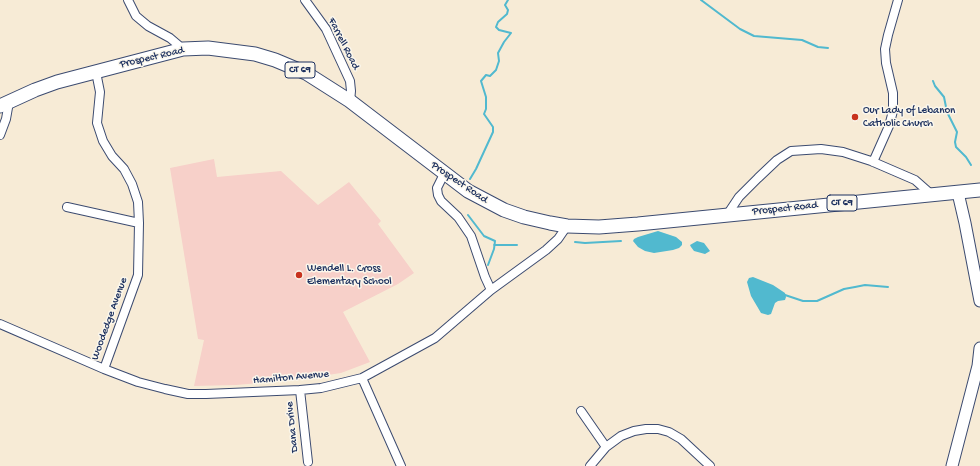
<!DOCTYPE html>
<html>
<head>
<meta charset="utf-8">
<style>
	body { margin:0 }
	canvas { display:block; background:#f7ebd6 }
</style>
</head>
<body>
<canvas width="980" height="466"></canvas>
<script>
const ctx = document.querySelector('canvas').getContext('2d');
ctx.lineJoin = 'round';
function fill(path, color) { ctx.fillStyle = color; ctx.fill(path, 'evenodd'); }
const toPath = rows => new Path2D(rows.map(r => 'M' + r).join(''));
function stroke(path, color, width, dash) { ctx.strokeStyle = color; ctx.lineWidth = width; ctx.lineCap = dash ? 'butt' : 'round'; ctx.setLineDash(dash || []); ctx.stroke(path); }
function drawText(font, color, halo, rows, align = 'center') {
  ctx.font = font + ' "Gochi Hand",sans-serif'; ctx.lineWidth = 3; ctx.setLineDash([]); ctx.textBaseline = 'middle'; ctx.strokeStyle = halo; ctx.fillStyle = color; for (const [text, x, y, turn = 0] of rows) {
    ctx.save(); ctx.translate(x, y); ctx.rotate((+turn || 0) * Math.PI / 180); ctx.textAlign = isNaN(turn) ? turn : align; if (halo) ctx.strokeText(text, 0, 0); ctx.fillText(text, 0, 0); ctx.restore();
  }
}
const built = toPath([
	[214,159,217,177,281,171,318,205,349,182,381,221,378,224,414,273,398,284,343,312,370,362,341,373,295,380,236,385,194,386,204,340,198,339,170,168]
]);
const water = toPath([
	[658,231,676,237,682,242,682,245,679,248,673,250,654,253,645,251,638,247,633,241,634,239,638,237],
	[697,241,704,243,710,251,705,254,694,251,691,247,690,245],
	[753,277,773,285,785,293,786,297,785,300,778,301,775,303,771,314,768,315,761,313,751,296,747,282,749,278]
]);
const stream = toPath([
	[701,0,740,29,754,36,802,40,818,47,828,48],
	[933,81,935,86,944,97,947,112,957,132,955,142,956,147,966,157,971,165],
	[470,179,476,169,493,132,493,127,484,114,486,109,486,97,481,81,486,75,490,76,496,70,499,61,498,53,504,42,511,33,499,30,496,27,498,22,507,14,508,10,505,5,508,0],
	[468,215,484,236,495,241,494,249,488,265],
	[575,242,585,243,621,241],
	[494,245,517,245],
	[785,295,803,301,817,301,844,289,855,287,865,285,888,287]
]);
const street = toPath([
	[128,0,136,16,148,26,170,38,183,49],
	[305,0,326,29,350,81,351,91,350,101],
	[96,72,100,92,97,123,103,141,112,156,124,169,132,184,138,202,139,223,138,275,104,369],
	[0,135,6,119,9,102],
	[873,162,889,126,893,111,893,93,886,63,885,49,888,35,898,0],
	[444,174,437,188,438,195,441,201,458,217,471,236,485,277,491,290],
	[67,207,139,223],
	[727,215,739,197,758,178,777,160,791,151,821,149,843,152,871,161,915,180,932,195],
	[0,324,104,369,138,382,165,389,188,394,206,394,300,390,321,388,362,378,435,338,491,290,546,250,558,239,567,226],
	[362,378,401,466],
	[300,390,308,462],
	[581,411,606,447],
	[590,466,606,447,621,436,634,431,646,429,658,429,669,432,681,439,710,466]
]);
const secondary = toPath([
	[958,193,965,223,980,301],
	[952,466,978,366,980,348]
]);
const primary = toPath([
	[0,106,35,90,57,82,183,49,208,48,255,54,275,60,306,73,350,101,468,191,504,210,524,217,550,223,567,226,599,227,638,224,980,190]
]);
const markers = [
	[855,117,4,"#c8321e"],
	[299,275,4,"#c8321e"]
];
const shields = [
	[300,70,30],
	[842,203,30]
];
const shieldNames = [
	["CT 69",300,70],
	["CT 69",842,203]
];
const streetNames = [
	["Farrell Road",343,44,63],
	["Prospect Road",152,58,-13],
	["Prospect Road",459,183,34],
	["Prospect Road",785,209,-6],
	["Woodedge Avenue",110,319,-70],
	["Hamilton Avenue",291,378,-5],
	["Dana Drive",293,427,-96]
];
const poiNames = [
	["Our Lady of Lebanon",863,111],
	["Catholic Church",863,124],
	["Wendell L. Cross",307,269],
	["Elementary School",307,282]
];
fill(built, '#f7d0c9');
fill(water, '#51b9cf');
stroke(stream, '#51b9cf', 2);
stroke(street, '#3c4b70', 10);
stroke(secondary, '#3c4b70', 13);
stroke(primary, '#3c4b70', 15);
stroke(street, '#fff', 8);
stroke(secondary, '#fff', 11);
stroke(primary, '#fff', 13);
for (const [x, y, r, color] of markers) { const dot = new Path2D(); dot.arc(x, y, r, 0, 2 * Math.PI); ctx.fillStyle = color; ctx.fill(dot); stroke(dot, '#fbf7ec', 1.5); }
for (const [x, y, w] of shields) { const box = new Path2D(); box.roundRect(x - w / 2, y - 8, w, 16, 3); ctx.fillStyle = '#fbf7ec'; ctx.fill(box); stroke(box, '#1b2f5e', 1); }
drawText('bold 10px', '#1b2f5e', null, shieldNames);
drawText('11px', '#1b2f5e', '#fbf7ec', streetNames);
drawText('11px', '#1b2f5e', '#fbf7ec', poiNames, 'left');
</script>
</body>
</html>
